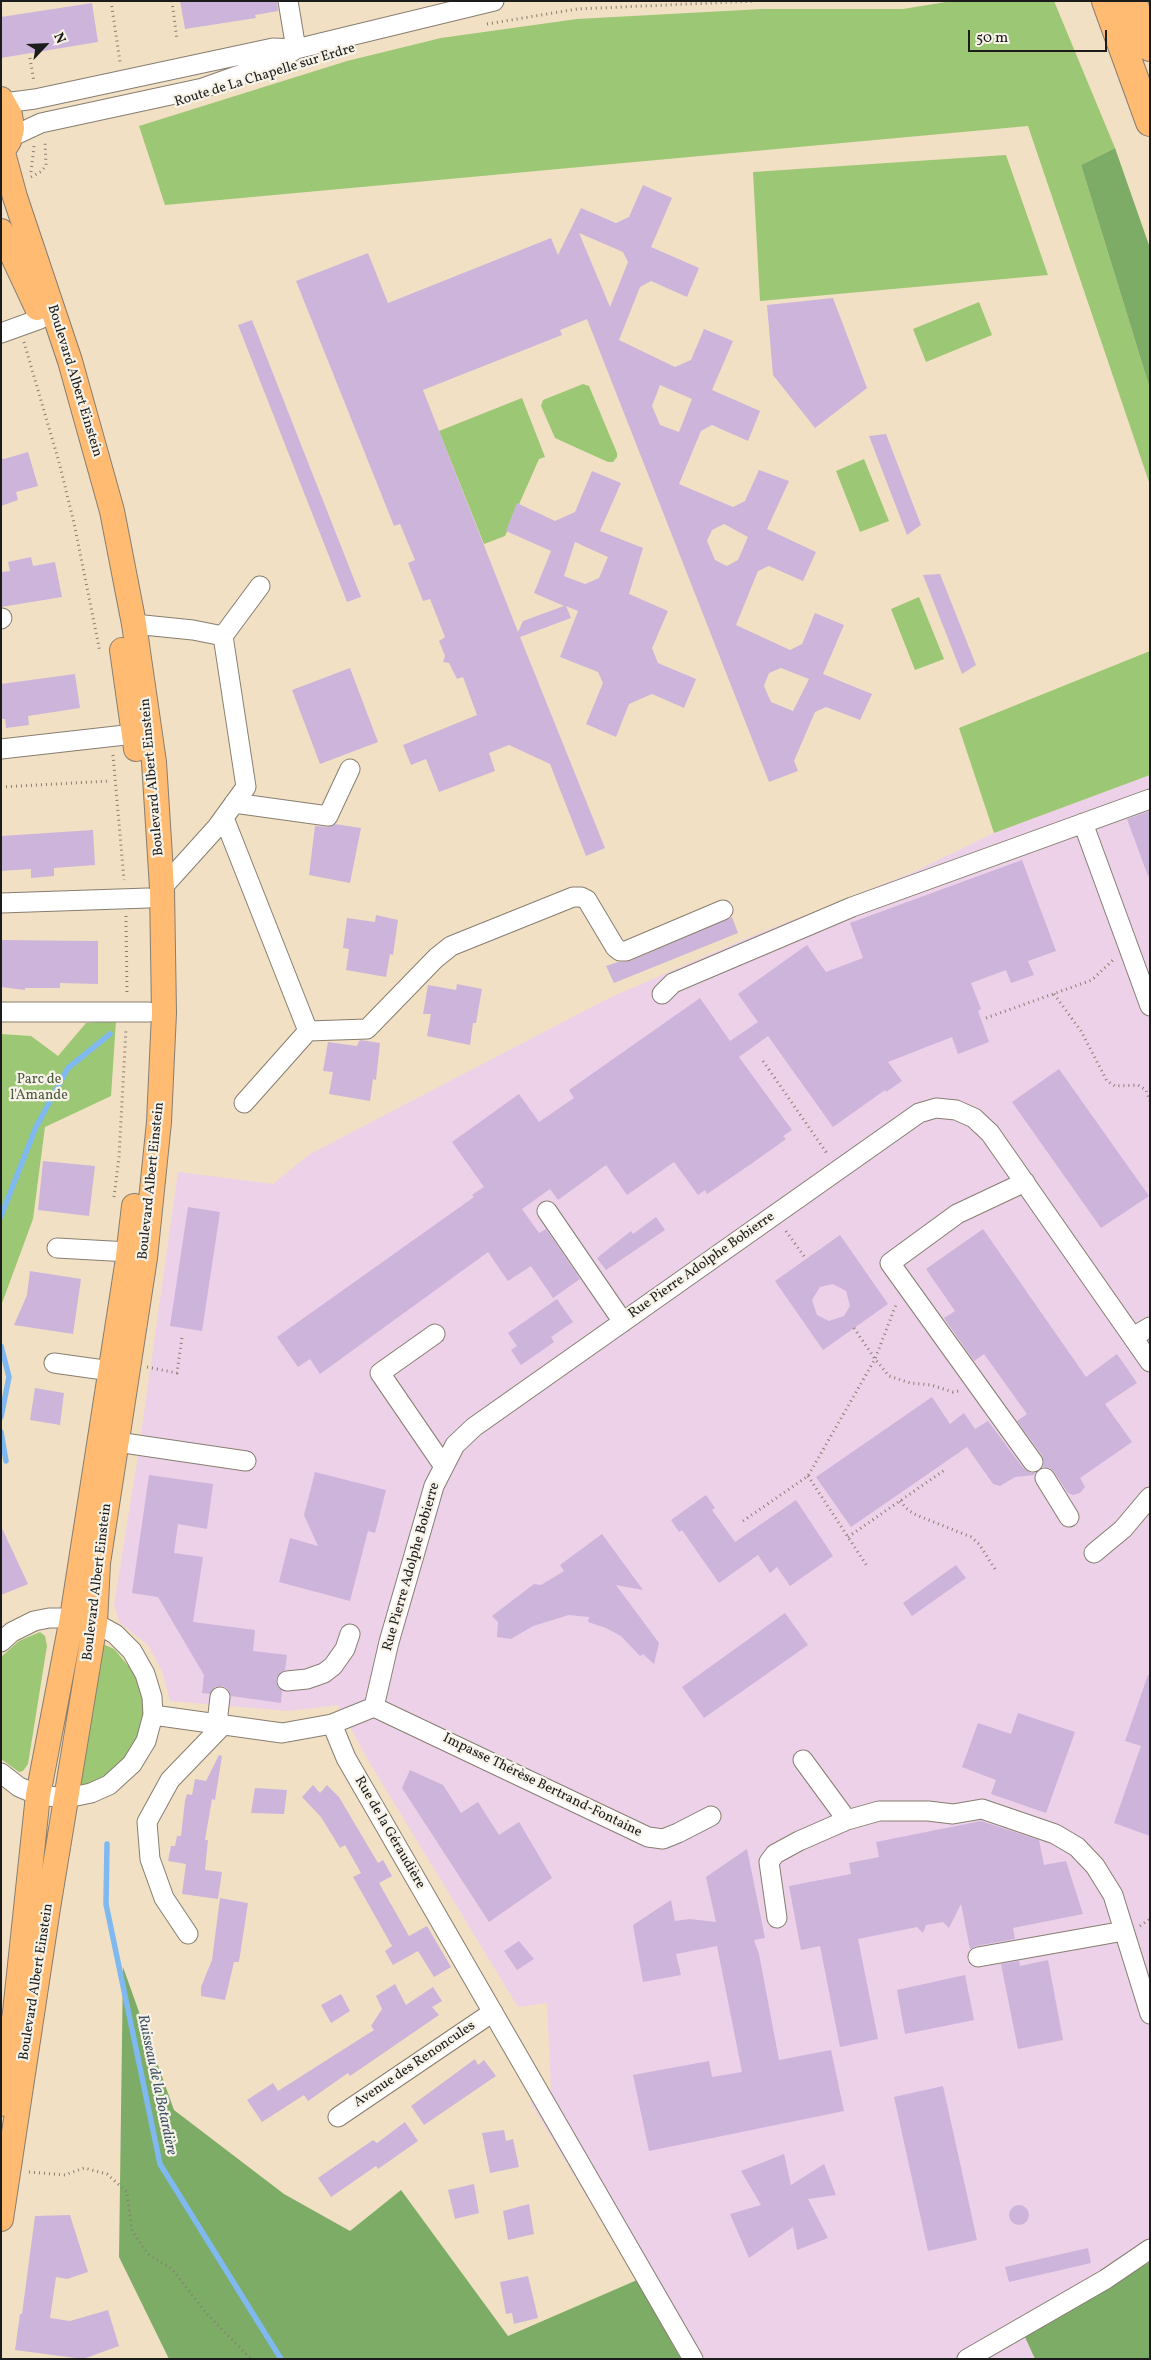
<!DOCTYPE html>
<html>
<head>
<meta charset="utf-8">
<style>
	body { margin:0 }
	#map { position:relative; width:1151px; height:2360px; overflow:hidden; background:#f2e0c4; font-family:Vollkorn,serif }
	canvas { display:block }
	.frame { position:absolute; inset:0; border:2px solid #1c1c1c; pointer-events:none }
	.north { position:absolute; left:20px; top:20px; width:50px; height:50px; -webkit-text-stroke:4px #f7f3e8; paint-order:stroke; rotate:65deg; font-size:14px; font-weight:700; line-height:20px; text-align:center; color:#1c1c1c }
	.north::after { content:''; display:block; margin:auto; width:18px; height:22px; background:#1c1c1c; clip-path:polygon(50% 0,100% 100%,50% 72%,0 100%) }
	.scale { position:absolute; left:968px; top:30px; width:139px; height:22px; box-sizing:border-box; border:2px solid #1c1c1c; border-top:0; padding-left:6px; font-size:15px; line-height:18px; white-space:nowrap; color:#1c1c1c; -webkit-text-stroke:4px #f7f3e8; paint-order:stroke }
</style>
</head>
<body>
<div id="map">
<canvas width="1151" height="2360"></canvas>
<div class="frame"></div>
<div class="north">N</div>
<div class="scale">50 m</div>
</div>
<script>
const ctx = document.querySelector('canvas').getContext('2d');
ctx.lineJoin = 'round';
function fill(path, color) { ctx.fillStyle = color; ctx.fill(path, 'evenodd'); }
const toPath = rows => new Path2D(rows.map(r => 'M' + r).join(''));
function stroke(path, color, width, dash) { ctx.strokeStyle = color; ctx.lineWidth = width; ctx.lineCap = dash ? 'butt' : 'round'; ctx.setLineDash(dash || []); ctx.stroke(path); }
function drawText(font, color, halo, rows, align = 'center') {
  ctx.font = font + ' Vollkorn,serif'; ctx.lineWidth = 4.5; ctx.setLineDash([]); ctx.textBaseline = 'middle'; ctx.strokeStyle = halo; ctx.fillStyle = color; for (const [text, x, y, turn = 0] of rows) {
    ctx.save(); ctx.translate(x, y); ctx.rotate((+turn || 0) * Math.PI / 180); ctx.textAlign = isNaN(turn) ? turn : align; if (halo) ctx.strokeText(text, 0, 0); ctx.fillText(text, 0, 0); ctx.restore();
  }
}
const built = toPath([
	[1150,775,1150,2262,1025,2337,1035,2359,681,2359,637,2280,530,2102,551,2089,547,2003,518,2007,368,1760,338,1705,288,1711,170,1701,162,1671,148,1645,120,1623,114,1605,138,1456,178,1172,273,1184,310,1154,609,998,745,939,916,871,994,833]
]);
const green = toPath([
	[952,1,1054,1,1115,148,1081,165,1150,389,1150,485,1028,126,165,205,139,126,347,61,441,38,577,19,762,9,903,9],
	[1006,155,1048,275,760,301,753,172],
	[979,302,992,335,926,362,913,329],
	[583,384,589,386,617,453,617,457,613,462,608,462,555,438,541,406,543,400],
	[522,398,545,457,539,459,505,536,484,544,439,431],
	[864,459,889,521,860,532,836,471],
	[919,597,944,659,915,670,891,609],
	[1150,651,1150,775,994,833,959,728],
	[116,1021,111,1096,45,1127,33,1219,1,1306,1,1034,31,1036,58,1056,86,1023],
	[40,1632,45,1636,47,1646,28,1764,23,1771,19,1772,1,1759,1,1657,19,1641],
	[105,1645,114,1649,132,1670,143,1696,145,1712,140,1743,104,1780,83,1786,80,1782,102,1647]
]);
const forest = toPath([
	[1115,148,1150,248,1150,389,1081,165],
	[123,1967,174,2110,284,2194,350,2231,401,2190,508,2336,637,2280,681,2359,169,2359,119,2257],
	[1150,2262,1150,2359,1035,2359,1025,2337]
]);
const stream = toPath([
	[1,1216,36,1127,68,1068,110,1034],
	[1,1346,9,1377,1,1417],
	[1,1432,6,1461],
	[107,1844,106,1904,160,2164,281,2359]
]);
const building = toPath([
	[180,1,277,1,278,11,255,15,256,18,185,29],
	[92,3,98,42,1,58,1,17],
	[643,185,672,198,651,247,699,268,687,297,651,281,640,287,619,340,675,367,691,360,704,329,733,341,712,390,760,411,748,441,712,425,701,431,679,484,733,507,745,501,759,470,789,481,767,529,816,552,803,581,769,566,758,571,736,625,790,650,802,644,815,613,844,625,823,674,872,694,860,720,826,707,815,712,794,761,798,771,769,782,587,319,560,330,562,335,423,390,518,632,523,621,564,606,534,593,551,551,506,531,517,503,555,521,575,512,592,471,621,483,600,531,643,548,629,594,668,611,652,648,658,663,696,679,684,708,652,694,629,704,616,737,586,724,603,683,598,672,560,657,578,611,566,606,571,618,520,637,605,848,586,856,550,764,509,745,489,753,495,771,439,792,426,759,411,765,403,745,477,715,463,677,457,679,449,663,443,662,445,656,439,641,445,637,430,599,423,601,408,563,415,560,400,524,394,526,296,281,368,253,388,303,551,238,558,255,581,208,616,223,629,217],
	[579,233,623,252,628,262,610,307],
	[660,385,692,399,679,432,660,425,652,406],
	[724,524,748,537,738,560,727,566,715,560,707,541,712,530],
	[575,542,608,557,599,578,585,584,564,576],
	[781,668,809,679,793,711,771,702,764,686,769,673],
	[833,298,867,388,815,428,773,375,767,305],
	[252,320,361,597,347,602,238,325],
	[886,434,921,525,907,535,869,436],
	[28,452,38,486,16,492,18,500,1,506,1,458,4,459],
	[31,557,33,566,55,562,62,597,1,607,1,572,10,571,8,562],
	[940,574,976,665,962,674,923,575],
	[350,668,378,742,320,764,292,690],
	[75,674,80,708,28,716,29,725,6,728,5,719,1,719,1,684],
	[1150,811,1150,875,1148,876,1127,819],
	[335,824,361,828,350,883,309,875,315,826,327,827],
	[93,830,95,865,54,868,54,876,31,878,31,869,1,871,1,836],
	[1022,860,1056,951,1028,961,1034,975,1011,983,1006,970,971,983,981,1009,978,1011,989,1042,958,1054,952,1037,888,1062,902,1081,886,1092,885,1090,833,1127,768,1036,739,1057,792,1130,783,1136,786,1139,751,1164,707,1194,705,1190,698,1195,674,1162,627,1195,606,1165,558,1200,550,1189,522,1209,539,1233,546,1229,580,1279,553,1298,531,1266,508,1281,488,1252,320,1374,310,1359,298,1367,277,1337,474,1197,472,1195,484,1187,452,1142,519,1094,539,1122,574,1098,569,1090,700,998,730,1041,758,1022,738,994,807,945,826,972,863,958,850,923],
	[376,915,398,920,393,955,390,954,386,977,346,970,349,949,343,948,347,918,375,922],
	[732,917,738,933,614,983,606,966,618,962,630,961],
	[1,940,98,941,98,984,60,983,60,988,25,988,25,990,1,987],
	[457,984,482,989,476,1023,473,1023,470,1045,427,1036,431,1014,423,1014,428,985,456,990],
	[361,1040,380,1043,376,1080,373,1079,370,1101,329,1094,333,1072,323,1071,328,1042,357,1046,359,1041],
	[1059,1069,1149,1196,1101,1228,1012,1102],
	[43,1161,95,1166,89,1216,38,1210],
	[188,1207,220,1212,202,1331,170,1326],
	[656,1217,665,1230,606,1270,597,1258,631,1231,633,1234],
	[983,1229,1086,1377,1117,1354,1137,1383,1105,1404,1132,1442,1080,1478,1085,1487,1080,1493,1073,1495,1068,1493,1054,1472,1050,1468,1043,1467,1044,1461,1042,1455,1017,1421,1027,1414,984,1354,974,1361,944,1318,955,1311,926,1269],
	[840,1235,888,1304,823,1350,775,1281],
	[833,1284,846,1291,850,1306,844,1316,829,1321,817,1315,812,1300,820,1287],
	[30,1271,81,1279,73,1334,14,1325,27,1295],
	[557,1299,573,1322,551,1337,554,1342,521,1365,511,1350,517,1346,508,1333],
	[35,1388,64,1393,60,1425,30,1420],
	[932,1397,950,1424,964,1413,975,1429,988,1421,1024,1469,1029,1472,1035,1473,1034,1475,1015,1477,1000,1486,993,1484,967,1447,851,1527,816,1477],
	[315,1472,386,1490,375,1533,368,1531,350,1601,279,1582,290,1538,318,1546,304,1515],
	[149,1475,213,1484,207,1529,178,1524,174,1553,203,1557,193,1622,255,1630,253,1651,287,1655,285,1670,277,1676,276,1682,282,1691,281,1703,231,1696,227,1688,222,1686,215,1687,210,1694,202,1693,204,1675,158,1597,132,1593],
	[706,1495,715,1508,712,1510,735,1542,796,1500,833,1556,790,1586,777,1567,770,1573,758,1555,719,1583,682,1530,679,1532,671,1520],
	[1,1526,28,1584,1,1595],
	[602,1534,643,1590,616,1585,659,1643,654,1664,643,1654,640,1656,621,1636,606,1628,588,1622,589,1617,569,1615,533,1626,511,1639,497,1637,498,1622,492,1616,534,1584,541,1585,564,1571,560,1565],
	[956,1565,966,1578,912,1616,903,1603],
	[785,1613,808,1645,704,1718,682,1687],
	[1148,1675,1150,1675,1150,1836,1114,1823,1141,1746,1125,1741],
	[1018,1713,1075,1732,1046,1813,991,1794,996,1780,962,1767,978,1723,1011,1734],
	[219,1755,222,1756,215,1800,212,1799,205,1840,208,1840,205,1870,222,1872,218,1899,182,1894,186,1864,168,1861,171,1846,175,1846,177,1836,181,1836,185,1801,187,1794,192,1795,195,1779,206,1781],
	[410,1770,443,1785,461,1813,478,1802,499,1835,519,1822,552,1878,489,1922,402,1788],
	[313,1785,320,1793,327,1785,339,1797,378,1863,383,1860,392,1876,379,1883,409,1936,427,1926,451,1967,434,1977,418,1951,393,1965,385,1951,392,1946,353,1877,361,1873,345,1845,340,1848,321,1817,302,1797],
	[255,1788,287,1790,284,1814,251,1813],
	[981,1821,1039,1840,1044,1865,1066,1861,1083,1914,1013,1928,1015,1939,976,1946,970,1949,961,1904,949,1928,943,1922,926,1925,923,1933,917,1927,858,1939,878,2039,840,2047,820,1946,801,1950,789,1886,851,1874,849,1863,879,1857,876,1842],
	[747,1849,765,1938,754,1940,759,1954,779,2060,831,2050,844,2111,649,2151,633,2075,709,2061,712,2077,742,2072,717,1946,676,1954,681,1975,643,1982,633,1925,671,1900,675,1921,690,1919,716,1922,706,1877],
	[220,1898,248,1903,239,1962,234,1962,225,2000,201,1996,201,1987,212,1960],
	[519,1941,534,1959,517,1970,504,1951],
	[1048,1960,1063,2040,1018,2049,1001,1964,1019,1961,1020,1966],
	[965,1975,974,2020,905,2034,897,1990],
	[395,1984,406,2005,433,1987,442,2001,432,2007,439,2015,350,2076,348,2073,308,2101,304,2095,262,2122,247,2100,273,2083,278,2091,374,2030,371,2026,382,2009,376,1996],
	[341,1994,350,2011,331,2023,321,2005],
	[475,2059,478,2065,484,2060,496,2076,424,2125,411,2106],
	[943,2086,977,2240,928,2251,894,2097],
	[405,2122,418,2141,378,2169,376,2166,331,2197,318,2178,373,2140,377,2143],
	[504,2130,506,2141,513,2139,519,2167,490,2173,482,2133],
	[784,2154,791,2185,824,2164,836,2195,808,2199,828,2238,797,2250,793,2227,749,2258,730,2214,761,2205,741,2171],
	[474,2184,479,2213,455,2219,448,2190],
	[529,2204,534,2234,508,2240,503,2211],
	'1009 2215a10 10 0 1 1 20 0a10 10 0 1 1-20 0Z',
	[70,2215,88,2272,67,2279,56,2277,50,2318,70,2321,108,2310,119,2346,83,2359,15,2350,20,2314,22,2314,35,2216],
	[1088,2248,1091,2263,1009,2282,1005,2267],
	[528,2276,538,2318,514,2324,512,2313,506,2314,500,2282]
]);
const path = toPath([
	[111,1,120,62],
	[172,1,177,40],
	[487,24,577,9,755,1],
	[30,58,34,82],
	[31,172,34,146],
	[31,177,42,171,46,165,45,140],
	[24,342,59,462,74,523,100,652],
	[113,755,124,880],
	[1,787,110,781],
	[126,916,127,995],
	[1054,994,1081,1031,1107,1081,1115,1086,1138,1085,1146,1090,1150,1101],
	[986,1018,1092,980,1113,960],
	[763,1061,828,1155],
	[114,1197,119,1157,126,1029],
	[786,1231,806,1259],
	[854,1328,875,1359,889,1376,910,1383,931,1385,953,1392,959,1391],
	[147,1367,177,1373,182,1337],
	[808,1476,867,1566],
	[900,1501,906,1508,914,1514,971,1537,979,1544,995,1569],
	[743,1521,808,1476,875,1359,897,1302],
	[848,1537,946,1469],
	[1140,1926,1150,1919],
	[29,2172,65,2175,84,2168,107,2174,127,2192,132,2231,148,2254,172,2269,207,2314,251,2359]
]);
const minor = toPath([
	[288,1,296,49],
	[4,103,35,99,273,48,296,49,494,1],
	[11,137,41,123,203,88,276,62,296,49],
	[1,333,40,319],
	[1,619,2,618],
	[134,624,193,630,223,636,246,787,217,827,162,888],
	[223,636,260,586],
	[1,749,134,734],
	[234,803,328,816,350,769],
	[224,818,308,1031,244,1103],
	[1083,823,1150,1006],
	[1,903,148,898],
	[662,994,673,983,852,907,1150,799],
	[1,1012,149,1012],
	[308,1031,367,1029,436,958,451,946,573,897,581,897,587,900,615,947,620,951,626,951,723,910],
	[1025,1182,957,1214,890,1263,1033,1462],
	[547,1211,623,1322],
	[57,1248,129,1252],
	[435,1334,380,1373,443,1465],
	[1133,1337,1150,1327],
	[54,1363,111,1371],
	[117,1442,246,1461],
	[1045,1478,1069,1517],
	[1094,1553,1123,1529,1150,1497],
	[1,1642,12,1632,34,1621,49,1618,72,1618,95,1623,115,1634,132,1651,145,1674,152,1697,153,1715,146,1741,132,1764,109,1785,91,1793,67,1798,38,1795,19,1787,1,1773],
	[287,1681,307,1679,324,1673,333,1666,345,1649,350,1634],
	[374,1707,648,1837,663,1839,678,1833,711,1816],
	[153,1715,282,1733,332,1724,374,1707,389,1642,434,1486,455,1445,474,1427,919,1113,936,1108,956,1110,974,1118,990,1133,1150,1362],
	[217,1723,220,1697],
	[332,1724,346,1758,693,2359],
	[803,1760,847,1820],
	[777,1918,769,1862,775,1854,799,1841,847,1820,879,1811,928,1811,953,1814,982,1809,1055,1834,1077,1847,1095,1866,1113,1895,1150,2014],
	[188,1934,164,1898,150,1859,147,1822,170,1780,224,1724],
	[978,1957,1124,1931],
	[338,2117,493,2012],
	[967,2359,1106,2279,1150,2249]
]);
const major = toPath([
	[1,99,10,115,12,128,9,141,1,154],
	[1,231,37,308],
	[122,650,136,749],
	[1,2104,15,2012,38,1795,72,1618,127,1265,134,1206],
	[1,2219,48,1908,95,1623,98,1563,145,1258,159,1122,164,1013,162,888,154,762,134,624,112,511,70,361,15,197,3,153]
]);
const highway = toPath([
	[1106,1,1150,122],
	[1132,1,1150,47]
]);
const streetNames = [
	["Route de La Chapelle sur Erdre",265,76,-17],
	["Boulevard Albert Einstein",74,381,73],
	["Boulevard Albert Einstein",153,777,-95],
	["Boulevard Albert Einstein",152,1181,-84],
	["Rue Pierre Adolphe Bobierre",702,1266,-35],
	["Rue Pierre Adolphe Bobierre",412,1567,-74],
	["Boulevard Albert Einstein",98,1582,-83],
	["Impasse Thérèse Bertrand-Fontaine",542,1786,26],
	["Rue de la Géraudière",389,1833,60],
	["Boulevard Albert Einstein",37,1982,-81],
	["Avenue des Renoncules",415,2065,-34]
];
const parkNames = [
	["Parc de",39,1080],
	["l'Amande",39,1096]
];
const waterNames = [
	["Ruisseau de la Botardière",156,2085,78]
];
fill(built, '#edd1e9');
fill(green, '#9cc774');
fill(forest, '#7dac66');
stroke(stream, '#7fb9f0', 5.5);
fill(building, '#cdb4db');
stroke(minor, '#877e70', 21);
stroke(major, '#877e70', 26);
stroke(highway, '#877e70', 30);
stroke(path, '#877e70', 3, [1, 4]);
stroke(minor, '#fff', 19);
stroke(major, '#ffbb71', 24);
stroke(highway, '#ffbb71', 28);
drawText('14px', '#1c1c1c', '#f7f3e8', streetNames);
drawText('14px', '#49583b', '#f7f3e8', parkNames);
drawText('italic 15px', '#3f5366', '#f7f3e8', waterNames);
</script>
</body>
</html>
